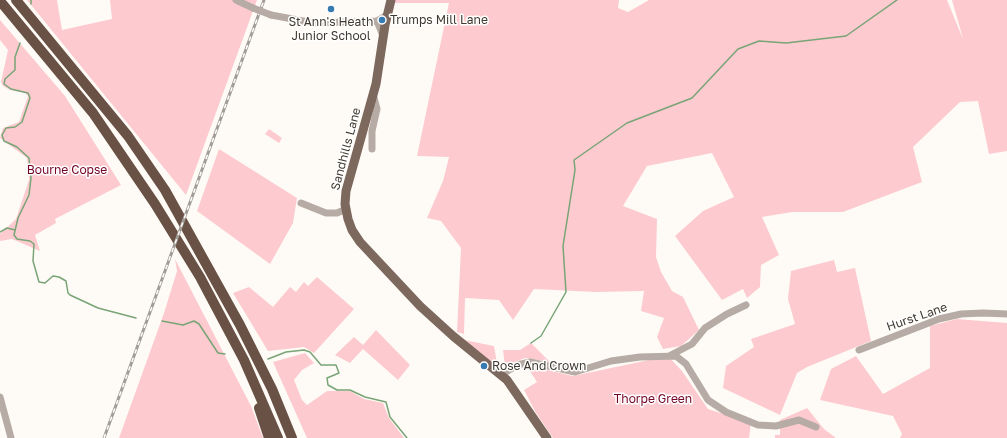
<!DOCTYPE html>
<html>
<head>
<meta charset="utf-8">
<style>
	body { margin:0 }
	canvas { display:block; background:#fefbf6 }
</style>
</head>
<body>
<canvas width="1007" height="438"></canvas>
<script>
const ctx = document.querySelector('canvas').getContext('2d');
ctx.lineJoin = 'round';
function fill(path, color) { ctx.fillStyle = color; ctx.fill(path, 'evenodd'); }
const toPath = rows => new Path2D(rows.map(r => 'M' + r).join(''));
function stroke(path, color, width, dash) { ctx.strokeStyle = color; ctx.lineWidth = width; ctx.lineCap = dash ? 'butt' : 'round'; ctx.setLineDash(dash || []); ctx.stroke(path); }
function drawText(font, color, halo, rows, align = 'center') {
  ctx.font = font + ' "Golos Text",sans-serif'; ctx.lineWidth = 3; ctx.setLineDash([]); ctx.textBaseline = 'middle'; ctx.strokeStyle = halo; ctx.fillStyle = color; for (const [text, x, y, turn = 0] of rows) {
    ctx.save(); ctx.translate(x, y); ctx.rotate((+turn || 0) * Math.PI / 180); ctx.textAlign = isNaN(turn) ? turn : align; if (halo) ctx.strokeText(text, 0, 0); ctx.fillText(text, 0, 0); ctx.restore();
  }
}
const green = toPath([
	[27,0,57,0,62,30,112,19,110,0,257,0,186,195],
	[395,0,619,0,618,8,628,12,649,0,947,0,963,39,952,0,1007,0,1007,151,989,154,978,101,960,102,913,147,922,182,843,212,792,212,762,217,779,255,761,265,760,287,747,298,743,289,722,300,675,236,703,211,734,197,712,153,647,166,623,206,657,219,656,257,661,272,672,291,683,297,699,330,681,346,663,349,657,337,664,318,641,311,644,291,596,292,534,289,513,320,499,300,465,298,464,334,457,332,461,248,441,221,427,218,443,181,449,157,417,156,449,3,394,3],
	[0,20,65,96,121,185,55,219,56,223,35,235,40,251,12,239,0,241,0,234,16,219,29,180,27,158,0,138,3,128,19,122,28,96,25,93,10,90,3,86,1,82,8,50,0,40],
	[269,129,282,138,279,143,265,134],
	[219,149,297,198,293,223,270,264,197,211],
	[175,259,251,406,263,438,119,438,164,313,177,271],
	[834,260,837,272,855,268,871,341,807,367,797,373,780,415,723,388,726,366,754,347,751,339,795,324,788,299,791,271],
	[317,277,354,309,314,353,304,347,268,351,233,293,249,287,273,307,290,287,296,292,304,282,308,286],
	[957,319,1007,323,1007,438,900,438,902,434,893,416,820,400,831,369,856,356,883,394,930,368,930,326],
	[376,330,410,365,398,380,363,349,350,363,335,355,354,337,363,345],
	[464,340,494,346,498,369],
	[531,343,550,362,525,358,505,366,503,350,520,350],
	[305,353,314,363,302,370,294,380,302,400,307,405,327,391,350,391,364,399,383,403,389,418,404,438,307,438,273,362],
	[668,356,682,371,708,409,751,423,749,438,553,438,536,413,524,390,537,382,526,365,573,376],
	[807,408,824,429,836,438,775,438,775,435,780,435,780,420]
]);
const stream = toPath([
	[31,4,31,0],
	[2,135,4,141,17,147,29,158,31,178,29,195,18,218,14,235,17,239,30,241,34,244,33,261,39,282,45,283,53,276,59,277,66,281,68,293,70,295,98,308,136,318],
	[2,135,6,128,15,127,22,122,30,98,28,93,11,89,4,84,5,79,15,70,15,57,20,43],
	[0,232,7,228,15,230],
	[162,321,183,325,194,321,199,324,218,353,225,354],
	[531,343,541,336,566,292,563,246,575,170,574,160,627,123,692,98,738,49,759,41,786,43,846,36,897,0],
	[268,359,286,352,304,350,310,352,321,365,336,365,339,373,327,378,328,385,337,390,350,390,365,397,386,402,390,417,407,438]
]);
const minor = toPath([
	[236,0,253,8],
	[271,15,314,23,377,21],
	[383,36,377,21,387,15],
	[372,149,372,131,377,109,373,94],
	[301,203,326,213,337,213,346,209],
	[859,350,939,319,961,314,983,313,1007,314],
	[669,356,692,344,705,328,727,314,746,305],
	[501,375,517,365,530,362,575,372,611,361,640,357,676,356,686,364,708,400,726,412,758,425,776,426,799,420,816,427],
	[0,397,11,438]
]);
const major = toPath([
	[391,0,385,25,376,84,346,191,345,204,348,219,352,230,360,242,420,306,453,336,507,380,547,438]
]);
const highway = toPath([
	[16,0,128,136,165,190,240,325,272,389,292,438],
	[0,1,93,113,155,204,200,277,244,360,278,438],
	[259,408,269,438]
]);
const rail = toPath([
	[104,438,264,0]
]);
const minorBridge = toPath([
	[253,8,271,15]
]);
const markers = [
	[331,9,4,"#367ab0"],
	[382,20,4,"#367ab0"],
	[484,366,4,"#367ab0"]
];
const poiNames = [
	["Trumps Mill Lane",390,20],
	["St Ann's Heath",331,22,"center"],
	["Junior School",331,36,"center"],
	["Rose And Crown",492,366]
];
const streetNames = [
	["Sandhills Lane",346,149,-75],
	["Hurst Lane",917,317,-19]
];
const parkNames = [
	["Bourne Copse",67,170],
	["Thorpe Green",653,399]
];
fill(green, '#fdcbcf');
stroke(stream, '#78a476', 1.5);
stroke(minor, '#b7aba5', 7);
stroke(major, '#7d685e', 9);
stroke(highway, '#695146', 10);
stroke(rail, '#a19c95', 3);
stroke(rail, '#fff', 1.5, [4.5]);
stroke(minorBridge, '#b7aba5', 7);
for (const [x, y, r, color] of markers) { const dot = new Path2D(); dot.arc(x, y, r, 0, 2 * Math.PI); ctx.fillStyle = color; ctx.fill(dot); stroke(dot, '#fff', 1.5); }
drawText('12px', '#3f392f', '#fff', poiNames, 'left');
drawText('12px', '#3f392f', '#fff', streetNames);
drawText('12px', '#730226', '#fff', parkNames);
</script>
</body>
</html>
